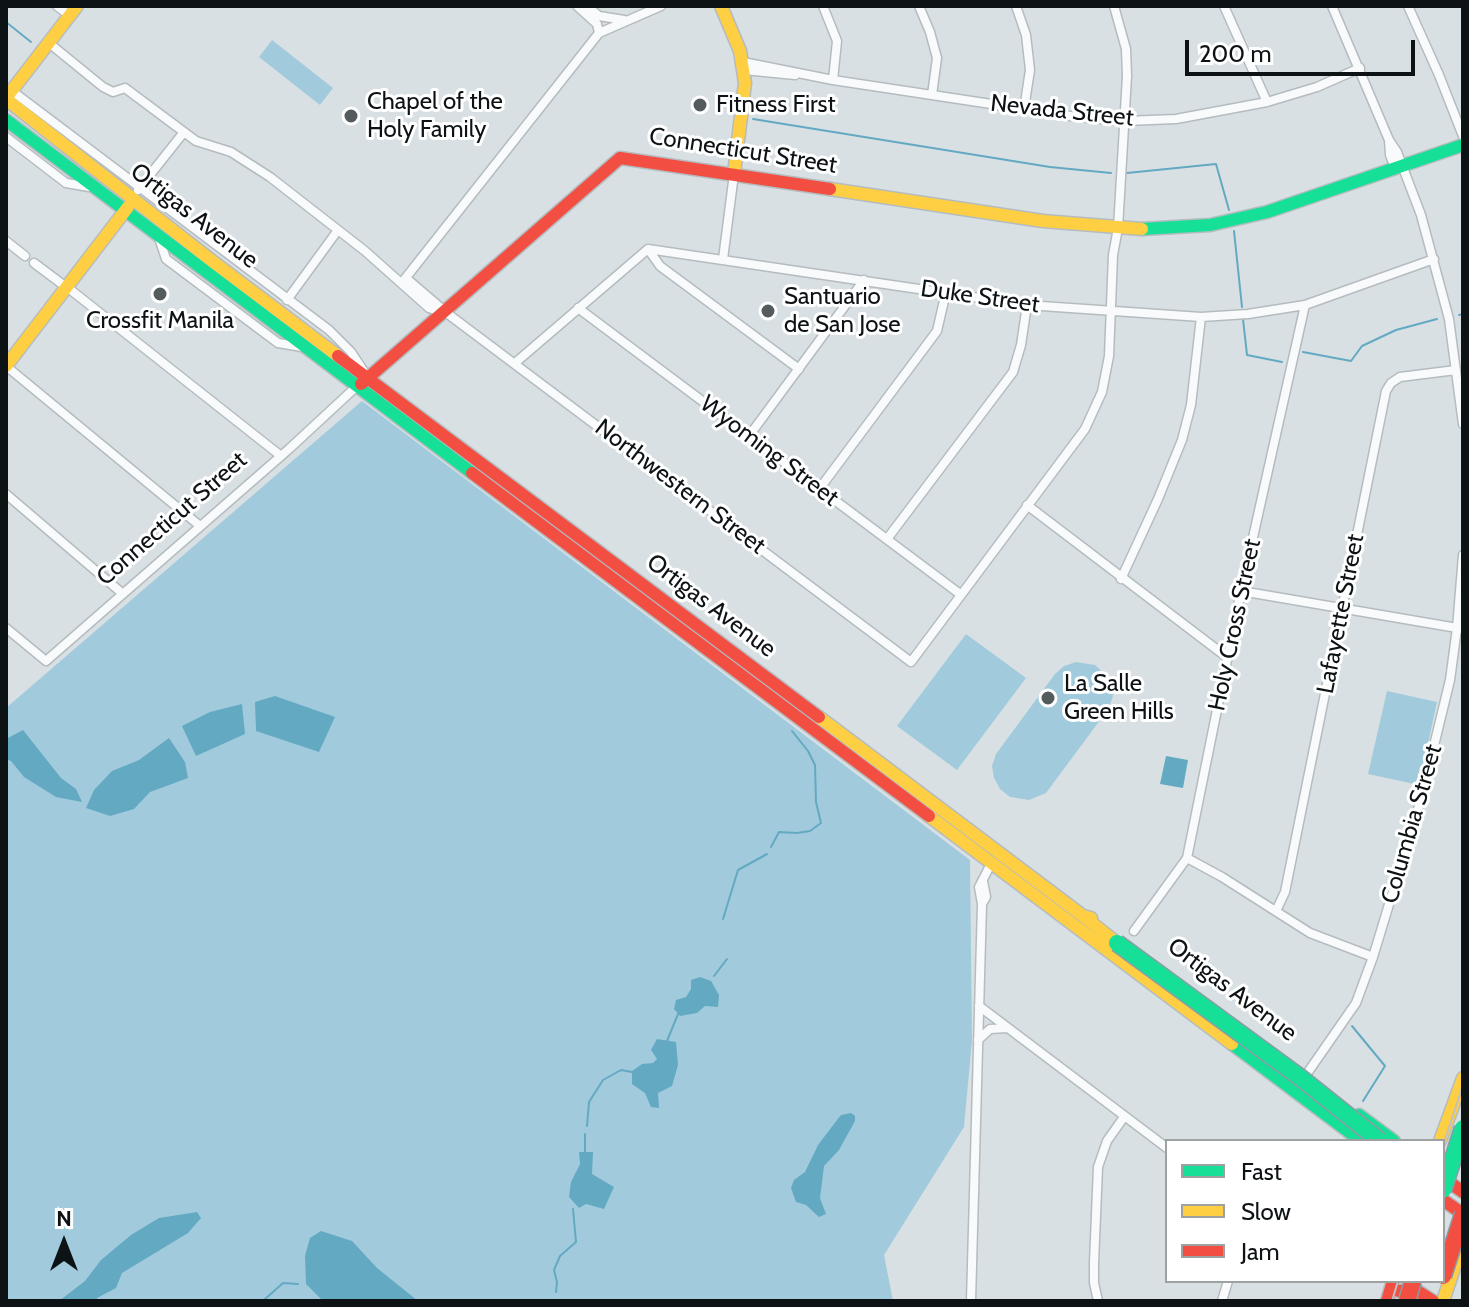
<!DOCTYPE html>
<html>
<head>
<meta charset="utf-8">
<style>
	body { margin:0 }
	#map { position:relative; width:1469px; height:1307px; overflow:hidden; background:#d8e0e4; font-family:Cabin,sans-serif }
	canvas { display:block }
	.frame { position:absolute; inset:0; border:8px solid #0d1315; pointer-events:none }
	.legend { position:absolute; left:1165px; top:1139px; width:280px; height:144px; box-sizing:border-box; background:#fff; border:2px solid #9ea1a1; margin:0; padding:10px 14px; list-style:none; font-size:24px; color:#0d1315 }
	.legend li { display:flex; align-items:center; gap:16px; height:40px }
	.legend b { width:40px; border:2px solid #9ea1a1 }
	.north { position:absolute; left:24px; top:1203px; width:80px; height:80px; -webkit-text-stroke:6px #fff; paint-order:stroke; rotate:0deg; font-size:22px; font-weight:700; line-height:32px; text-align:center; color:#0d1315 }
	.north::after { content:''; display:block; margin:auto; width:28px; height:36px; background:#0d1315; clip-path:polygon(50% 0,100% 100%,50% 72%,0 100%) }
	.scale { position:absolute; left:1185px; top:40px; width:230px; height:36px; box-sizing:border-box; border:4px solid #0d1315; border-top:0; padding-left:10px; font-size:24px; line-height:28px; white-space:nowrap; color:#0d1315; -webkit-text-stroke:6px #fff; paint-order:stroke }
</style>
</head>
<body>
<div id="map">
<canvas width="1469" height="1307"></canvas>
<div class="frame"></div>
<ul class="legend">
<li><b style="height:10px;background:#16e098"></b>Fast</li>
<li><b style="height:10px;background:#ffcf43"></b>Slow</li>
<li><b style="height:10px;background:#f24e42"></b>Jam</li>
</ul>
<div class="north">N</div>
<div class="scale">200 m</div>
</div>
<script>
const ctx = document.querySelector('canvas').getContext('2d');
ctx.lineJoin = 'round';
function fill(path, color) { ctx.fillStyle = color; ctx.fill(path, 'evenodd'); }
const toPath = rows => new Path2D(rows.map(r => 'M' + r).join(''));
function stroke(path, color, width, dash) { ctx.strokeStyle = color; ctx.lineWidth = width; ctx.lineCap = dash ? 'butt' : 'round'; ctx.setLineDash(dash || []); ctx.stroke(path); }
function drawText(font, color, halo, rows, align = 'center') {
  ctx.font = font + ' Cabin,sans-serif'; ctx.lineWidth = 6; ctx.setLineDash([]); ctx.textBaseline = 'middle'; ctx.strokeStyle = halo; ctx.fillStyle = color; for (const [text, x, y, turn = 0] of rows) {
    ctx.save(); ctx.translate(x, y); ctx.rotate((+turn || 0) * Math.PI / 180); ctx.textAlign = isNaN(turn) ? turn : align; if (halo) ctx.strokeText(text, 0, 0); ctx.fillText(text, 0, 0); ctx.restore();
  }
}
const green = toPath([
	[272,40,333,88,320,105,259,57],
	[362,401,970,860,972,1040,964,1127,884,1255,893,1301,6,1301,6,708],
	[966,634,1026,678,957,770,897,726],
	[1076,662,1095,665,1109,678,1113,696,1109,708,1046,793,1029,800,1010,797,1000,789,994,778,992,766,996,754,1055,674,1064,666],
	[1387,691,1437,702,1419,785,1368,774]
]);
const water = toPath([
	[275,696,335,717,319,752,256,731,255,702],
	[242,704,245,734,196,756,182,726,210,712],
	[23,730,61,778,76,789,82,802,56,797,24,777,11,761,6,759,6,739],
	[169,738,185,762,188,778,150,792,134,809,110,816,86,808,94,790,112,771,139,760],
	[1166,756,1188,760,1183,788,1160,784],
	[700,977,711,981,719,995,718,1007,705,1006,697,1013,680,1016,674,1009,676,1000,686,997,691,989,691,980],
	[657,1039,676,1042,678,1065,672,1086,658,1093,659,1108,651,1107,645,1093,632,1084,632,1071,642,1064,653,1063,657,1059,651,1050],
	[851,1113,855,1116,855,1121,839,1150,824,1166,820,1198,826,1214,819,1217,806,1205,796,1202,791,1188,794,1180,805,1172,818,1145,837,1120,841,1115],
	[579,1152,593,1152,592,1174,614,1187,604,1209,586,1204,579,1208,569,1197,571,1182,580,1164],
	[197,1212,201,1218,188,1233,122,1273,116,1288,97,1298,97,1301,59,1301,85,1281,101,1260,131,1235,159,1218],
	[321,1231,352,1241,377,1268,418,1301,323,1301,306,1284,305,1256,310,1238]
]);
const stream = toPath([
	[6,22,31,42],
	[753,119,1050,167,1111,173],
	[1127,173,1216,164,1229,210],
	[1234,231,1242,307],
	[1459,315,1463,314],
	[1243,319,1247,355,1282,362],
	[1303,352,1351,361,1362,346,1396,330,1437,319],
	[771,847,779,832,797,833,810,831,821,823,816,802,815,765,808,751,792,731],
	[723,919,738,870,767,854],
	[714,976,727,959],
	[1352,1026,1385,1066,1363,1101],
	[667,1041,678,1014],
	[587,1126,589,1102,603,1080,621,1070,632,1072],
	[585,1134,585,1152],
	[556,1292,557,1282,554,1270,560,1256,576,1242,573,1209],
	[264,1300,283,1283,298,1284]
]);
const street = toPath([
	[57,6,70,16],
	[577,6,597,24,599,33],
	[587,6,599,16,624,20],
	[823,6,837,41,833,80],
	[919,6,930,32,937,58,932,95],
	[1016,6,1026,35,1030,70,1024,109],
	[1224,6,1267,102],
	[1332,6,1389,140,1397,152,1421,215,1449,319,1463,424],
	[1408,6,1439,75,1463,136],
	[49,43,103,87,113,92,125,88,196,141,231,152,270,177,365,251,429,308,444,313],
	[743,62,833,80,1077,117,1125,121,1176,119,1267,102,1317,87,1360,68],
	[744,70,795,75],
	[12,91,329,330,351,352,363,370],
	[6,137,66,183,89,187],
	[1389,140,1390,155,1396,170],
	[138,190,184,132],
	[159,238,166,259,278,343,302,347],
	[6,241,25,256],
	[648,249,660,266,799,369],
	[723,259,734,174],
	[34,263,62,284],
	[406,278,448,314,911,662,1085,429,1102,392,1109,356,1113,255,1118,228,1127,76,1126,49,1114,6],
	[404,280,599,33,661,6],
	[67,287,281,456],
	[287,300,338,230],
	[578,308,960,594],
	[515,363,648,249,1027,305,1201,317,1248,314,1305,305,1434,259],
	[6,366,200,526],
	[749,436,864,280],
	[820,488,937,331,946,292],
	[6,494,123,594],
	[1027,505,1228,658],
	[887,539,1013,372,1021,345,1027,305],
	[1121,579,1158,499,1182,440,1191,405,1201,317],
	[1241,591,1463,629],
	[6,628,46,661,289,449,357,386],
	[1187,858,1222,877,1310,933,1373,957],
	[982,904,979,887,992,862],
	[1276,911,1285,892,1386,391,1391,383,1400,377,1456,370],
	[1134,931,1187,858,1241,591,1305,305],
	[979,1006,1167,1148],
	[978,1040,990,1029,1007,1028],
	[1306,1075,1356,1003,1373,957,1421,799,1450,680,1457,628,1463,555],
	[971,1301,982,904,986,897,983,881],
	[1098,1301,1094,1283,1094,1263,1098,1167,1107,1141,1124,1117],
	[1222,1301,1228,1281]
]);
const fast = toPath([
	[6,120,472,473],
	[1142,229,1210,225,1267,212,1463,145],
	[1232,1044,1361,1141],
	[1359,1115,1394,1141]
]);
const slow = toPath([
	[721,6,740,51,745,83,734,174],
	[6,98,77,6],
	[6,99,212,261,338,356],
	[830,189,1043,221,1142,229],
	[6,366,128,207],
	[819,717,1083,916,1091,918],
	[929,816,1232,1044],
	[1083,916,1117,943],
	[1440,1141,1463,1078],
	[1443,1301,1463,1242]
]);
const jam = toPath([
	[338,356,819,717],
	[361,384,620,158,830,189],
	[472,473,929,816],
	[1443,1178,1463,1192],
	[1443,1200,1463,1214],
	[1399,1291,1416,1290,1433,1301],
	[1387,1301,1393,1281]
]);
const tram = toPath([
	[1443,1146,1463,1085],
	[1392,1301,1398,1281]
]);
const fastBridge = toPath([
	[1117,943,1301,1078,1380,1141],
	[1443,1190,1463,1128]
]);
const jamBridge = toPath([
	[1443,1276,1463,1214],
	[1407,1301,1413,1281]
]);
const markers = [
	[700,105,8,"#545b5d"],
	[351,116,8,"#545b5d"],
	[160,294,8,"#545b5d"],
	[768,311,8,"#545b5d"],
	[1048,698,8,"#545b5d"]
];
const poiNames = [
	["Chapel of the",367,102],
	["Holy Family",367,130],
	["Fitness First",716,105],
	["Santuario",784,297],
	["de San Jose",784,325],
	["Crossfit Manila",160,321,"center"],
	["La Salle",1064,684],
	["Green Hills",1064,712]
];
const streetNames = [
	["Nevada Street",1062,111,6],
	["Connecticut Street",743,151,9],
	["Ortigas Avenue",194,216,38],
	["Duke Street",980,297,8],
	["Wyoming Street",769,451,37],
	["Northwestern Street",680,487,37],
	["Connecticut Street",172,519,-41],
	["Ortigas Avenue",711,606,37],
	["Lafayette Street",1341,614,-79],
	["Holy Cross Street",1235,625,-78],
	["Columbia Street",1412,824,-74],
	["Ortigas Avenue",1232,990,37]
];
fill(green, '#a1cbdc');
fill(water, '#64a9c2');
stroke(stream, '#64a9c2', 2);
stroke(street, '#b5bcbf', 11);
stroke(fast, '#b5bcbf', 15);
stroke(slow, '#b5bcbf', 15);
stroke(jam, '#b5bcbf', 15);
stroke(street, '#f9fafb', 8);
stroke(fast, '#16e098', 12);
stroke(slow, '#ffcf43', 12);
stroke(jam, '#f24e42', 12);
stroke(tram, '#bfc1c2', 2);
stroke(fastBridge, '#899da5', 19, []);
stroke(jamBridge, '#899da5', 19, []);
stroke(fastBridge, '#16e098', 16);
stroke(jamBridge, '#f24e42', 16);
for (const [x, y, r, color] of markers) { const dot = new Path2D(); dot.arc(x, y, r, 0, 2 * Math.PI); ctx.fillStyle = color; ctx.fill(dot); stroke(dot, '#fff', 3); }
drawText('24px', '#0d1315', '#fff', poiNames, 'left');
drawText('24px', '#0d1315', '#fff', streetNames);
</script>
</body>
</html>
